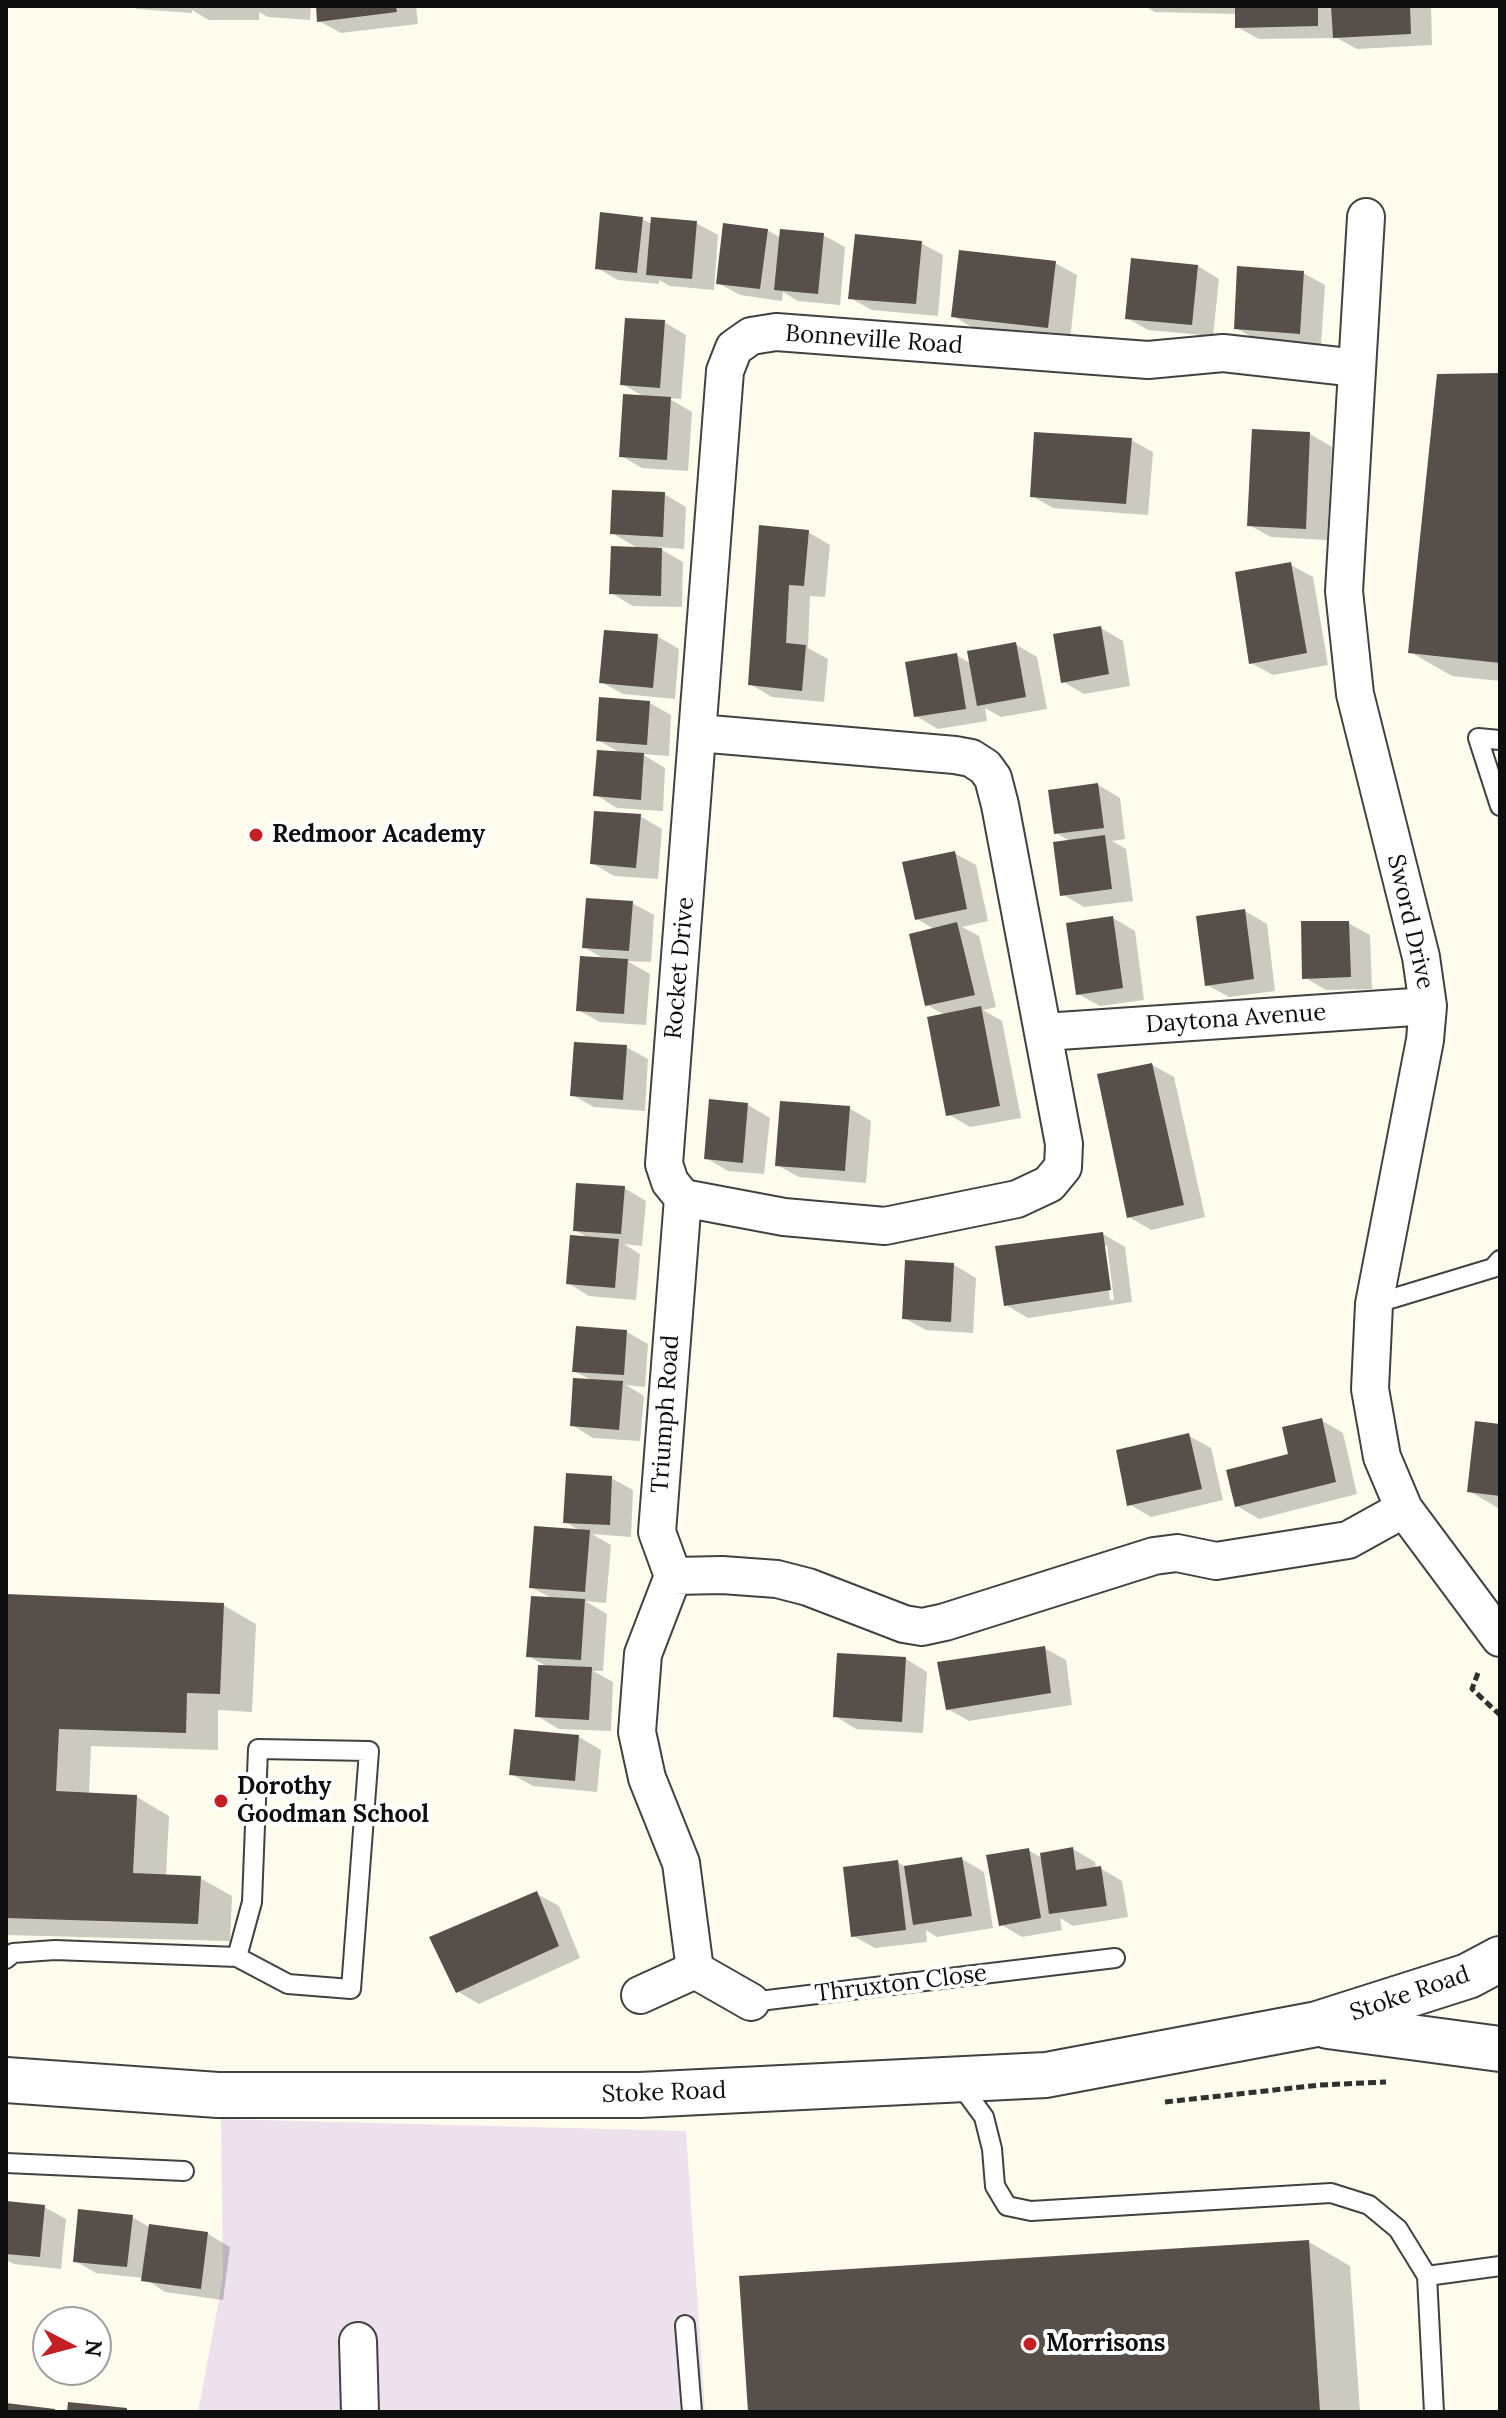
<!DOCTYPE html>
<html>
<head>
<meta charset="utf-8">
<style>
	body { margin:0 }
	#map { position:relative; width:1506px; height:2418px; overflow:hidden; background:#fffcee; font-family:Lora,serif }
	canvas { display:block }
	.frame { position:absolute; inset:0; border:8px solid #0e0e0e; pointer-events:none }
	.north { position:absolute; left:32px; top:2306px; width:80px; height:80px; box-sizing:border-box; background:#fff; border:2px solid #9f9f9f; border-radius:50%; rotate:96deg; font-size:22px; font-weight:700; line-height:32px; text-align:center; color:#0e0e0e }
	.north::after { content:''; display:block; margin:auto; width:28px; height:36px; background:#c41f25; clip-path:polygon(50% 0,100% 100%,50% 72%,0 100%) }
</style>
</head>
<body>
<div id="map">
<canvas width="1506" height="2418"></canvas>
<div class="frame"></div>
<div class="north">N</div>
</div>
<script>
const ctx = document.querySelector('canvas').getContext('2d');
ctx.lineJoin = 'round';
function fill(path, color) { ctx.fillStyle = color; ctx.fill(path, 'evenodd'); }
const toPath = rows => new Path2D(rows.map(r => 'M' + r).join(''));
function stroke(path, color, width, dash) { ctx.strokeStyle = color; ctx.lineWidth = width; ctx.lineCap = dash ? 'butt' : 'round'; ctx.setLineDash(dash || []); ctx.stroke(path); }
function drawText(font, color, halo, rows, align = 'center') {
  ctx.font = font + ' Lora,serif'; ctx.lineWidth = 8; ctx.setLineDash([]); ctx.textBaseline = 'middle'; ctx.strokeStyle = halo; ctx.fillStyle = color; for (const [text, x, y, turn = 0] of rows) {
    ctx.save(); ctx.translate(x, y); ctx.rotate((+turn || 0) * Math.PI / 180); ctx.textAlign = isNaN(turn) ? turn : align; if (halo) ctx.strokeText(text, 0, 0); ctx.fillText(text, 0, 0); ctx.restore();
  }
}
const industrial = toPath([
	[221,2119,686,2131,705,2412,198,2412,223,2278]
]);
const shadow = toPath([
	[132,6,311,6,310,20,268,17,259,12,259,20,209,20,192,10,192,13,137,9],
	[318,6,416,6,418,24,341,33,319,21],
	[1145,6,1431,6,1432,45,1357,49,1337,38,1259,39,1237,27,1237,14,1155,12],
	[642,219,652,224,696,223,718,235,714,290,670,286,659,280,659,284,618,280,597,268],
	[767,230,781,238,823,235,845,247,840,305,798,301,783,292,782,301,740,295,718,283],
	[921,243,943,255,938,316,872,310,850,298],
	[1055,263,1077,275,1070,340,975,329,953,316],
	[1198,266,1219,279,1213,336,1148,330,1127,318],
	[1303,273,1325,285,1321,345,1258,341,1236,328],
	[664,322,686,335,681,399,668,398,692,412,688,471,642,468,621,456,646,398,622,384],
	[1500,375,1500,681,1452,676,1410,652],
	[1310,434,1332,447,1327,540,1271,537,1249,525],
	[1131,440,1153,452,1148,515,1053,508,1032,496],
	[664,494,686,507,684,549,657,547,683,562,682,607,633,606,611,593,639,549,612,533],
	[808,532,830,545,825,597,810,596,808,648,828,659,824,702,772,697,750,684],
	[1291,565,1313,577,1328,665,1273,675,1251,663],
	[1101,628,1123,641,1130,686,1084,694,1062,681],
	[657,636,679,649,675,699,623,694,601,682],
	[1015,644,1037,657,1047,709,1001,717,985,708,987,721,938,729,916,716,956,655,972,664],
	[650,703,671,715,669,756,642,754,665,768,663,811,617,808,596,795,622,754,598,740],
	[1098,785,1120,798,1125,839,1112,841,1126,849,1133,901,1084,907,1062,894,1070,841,1056,833],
	[640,816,662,829,658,879,614,876,592,863],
	[954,853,976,865,988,921,962,927,979,936,996,1007,983,1010,1002,1021,1021,1118,970,1127,948,1114,945,1015,927,1005,934,929,917,919],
	[632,903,654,915,651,962,627,961,650,974,646,1025,600,1022,578,1010,606,960,584,947],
	[1245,911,1267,924,1275,991,1229,997,1207,985],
	[1113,918,1135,931,1144,1000,1100,1006,1078,994],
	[1348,923,1370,935,1372,989,1326,990,1304,977],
	[626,1047,648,1059,645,1111,594,1107,572,1095],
	[1152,1065,1174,1077,1205,1217,1151,1230,1129,1217],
	[748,1105,770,1118,764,1174,728,1171,706,1158],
	[849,1108,871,1121,866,1183,799,1177,777,1165],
	[624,1188,646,1201,642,1246,624,1244,640,1254,636,1300,589,1296,568,1283,590,1239,575,1230],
	[1103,1234,1125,1247,1132,1302,1028,1318,1006,1305],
	[1103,1246,1107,1246,1114,1300,1110,1300],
	[954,1265,976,1278,973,1333,926,1330,904,1318],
	[627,1332,648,1344,645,1387,626,1385,644,1396,640,1441,593,1438,572,1425,593,1381,574,1371],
	[1321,1420,1343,1433,1357,1494,1259,1519,1237,1506,1291,1455],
	[1500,1426,1500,1509,1469,1491],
	[1189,1436,1211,1448,1223,1500,1151,1517,1129,1504],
	[611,1478,633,1490,631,1537,592,1534,611,1545,606,1603,585,1601,607,1614,603,1671,593,1671,613,1682,611,1731,559,1729,537,1716,548,1667,528,1656,553,1599,531,1587,583,1532,565,1522],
	[6,1596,223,1605,256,1624,252,1712,218,1710,218,1750,91,1746,89,1795,137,1797,169,1816,166,1876,200,1878,232,1896,230,1941,6,1935],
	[1044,1648,1066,1660,1072,1705,969,1721,948,1709],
	[906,1659,927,1672,923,1733,856,1729,835,1716],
	[579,1737,601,1750,597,1792,533,1786,511,1774],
	[1073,1849,1095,1862,1096,1869,1100,1868,1122,1881,1128,1917,1073,1926,1060,1918,1062,1930,1022,1937,1000,1924,1028,1850,1042,1858],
	[962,1859,984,1872,993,1928,937,1937,926,1930,927,1942,875,1948,853,1936,897,1862,908,1868],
	[537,1894,559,1906,580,1958,479,2004,457,1991],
	[6,2203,44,2207,66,2219,61,2269,14,2264,6,2260],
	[132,2217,151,2228,208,2234,230,2247,223,2300,165,2292,144,2278,96,2273,75,2261],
	[1309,2242,1350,2266,1360,2412,750,2412]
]);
const building = toPath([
	[316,6,396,6,397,12,317,22],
	[1235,6,1318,6,1318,26,1235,28],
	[1331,6,1410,6,1411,34,1333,38],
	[600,212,643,217,637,273,595,269],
	[651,217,697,221,692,279,646,275],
	[723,223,768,229,760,289,716,284],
	[780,229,824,233,818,294,774,290],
	[855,234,922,241,916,304,848,299],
	[959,250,1056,261,1048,328,951,317],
	[1131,258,1198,265,1192,325,1125,319],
	[1237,266,1304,271,1300,334,1234,329],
	[625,318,665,320,660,388,620,385],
	[1500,373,1500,663,1408,653,1437,374],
	[623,394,671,397,667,460,619,457],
	[1252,429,1310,432,1306,529,1247,526],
	[1034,432,1132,438,1126,504,1030,497],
	[612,490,665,492,663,537,610,534],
	[759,525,809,530,804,586,789,585,786,643,806,645,802,691,748,685],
	[611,546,662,548,661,596,609,594],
	[1291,562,1307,653,1249,664,1235,572],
	[1101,626,1109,674,1061,683,1053,634],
	[604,630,658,634,653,688,599,683],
	[1016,642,1026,697,977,706,967,651],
	[957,653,966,709,914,717,905,662],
	[599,697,650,701,647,745,596,741],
	[597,750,644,753,641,800,593,796],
	[1098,783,1104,828,1054,834,1048,790],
	[594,811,641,814,636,868,590,864],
	[1105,835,1112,889,1060,896,1053,842],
	[955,851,967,909,915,920,902,862],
	[586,898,633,901,629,951,582,948],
	[1245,909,1254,979,1205,986,1196,916],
	[1113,916,1123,988,1076,995,1066,923],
	[1301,921,1349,921,1351,977,1302,979],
	[957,922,975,995,925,1006,909,934],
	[580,956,628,959,624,1014,576,1011],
	[981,1006,1000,1106,946,1116,927,1017],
	[574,1042,627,1045,623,1100,570,1096],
	[1152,1063,1184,1205,1127,1218,1097,1074],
	[709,1099,748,1103,743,1163,704,1159],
	[780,1101,850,1106,845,1171,775,1166],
	[576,1183,625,1186,621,1234,573,1231],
	[1103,1232,1111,1290,1004,1306,995,1246],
	[570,1235,619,1239,615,1288,566,1284],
	[905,1260,954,1263,951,1322,902,1319],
	[576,1326,627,1330,624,1375,572,1372],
	[573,1378,623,1381,619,1430,570,1426],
	[1322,1418,1336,1482,1235,1507,1226,1470,1288,1454,1282,1427],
	[1475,1421,1500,1424,1500,1496,1467,1492],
	[1189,1433,1202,1489,1127,1506,1116,1450],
	[566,1473,612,1476,610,1525,563,1523],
	[534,1526,590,1530,585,1592,529,1588],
	[6,1594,224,1603,220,1694,187,1693,186,1733,59,1729,56,1791,137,1795,133,1873,201,1876,198,1924,6,1918],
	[531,1596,585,1599,581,1660,526,1657],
	[1045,1646,1051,1693,946,1710,937,1662],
	[837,1653,906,1657,902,1722,833,1717],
	[538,1665,592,1667,589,1720,535,1717],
	[514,1729,579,1735,575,1781,509,1775],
	[1073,1847,1076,1870,1101,1866,1107,1906,1049,1914,1040,1853],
	[1029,1848,1041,1918,999,1926,986,1855],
	[962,1857,972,1916,913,1925,904,1866],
	[898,1860,906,1930,851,1937,843,1867],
	[537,1891,559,1946,456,1993,429,1937],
	[6,2201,45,2205,40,2257,6,2254],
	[78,2209,133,2215,127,2267,73,2262],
	[149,2224,208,2232,201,2289,141,2281],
	[1309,2240,1320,2412,748,2412,739,2276],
	[68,2402,127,2408,127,2412,67,2412],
	[6,2403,55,2409,54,2412,6,2412]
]);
const path = toPath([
	[1478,1673,1472,1689,1500,1715],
	[1165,2102,1320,2085,1386,2082]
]);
const service = toPath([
	[1500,740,1478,738,1500,806],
	[1374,1304,1493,1268,1500,1260],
	[6,1959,13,1953,55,1950,237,1957,252,1902,258,1749,369,1751,351,1989,288,1984,237,1957],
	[751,2002,1115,1958],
	[959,2083,984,2117,992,2149,995,2186,1007,2206,1031,2211,1331,2193,1369,2205,1398,2229,1427,2276],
	[6,2163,184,2171],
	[685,2325,692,2412],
	[1434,2412,1427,2276,1500,2266]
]);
const minor = toPath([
	[1366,217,1344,591,1355,694,1421,957,1428,1006,1425,1040,1374,1304,1370,1389,1382,1457,1404,1509,1500,1638],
	[1044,1032,1428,1006],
	[683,1198,670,1182,664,1164,725,371,734,348,751,336,776,332,1148,360,1223,353,1357,368],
	[673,1576,657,1532,683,1198,784,1217,885,1226,1017,1199,1049,1184,1063,1167,1064,1144,1000,805,993,778,985,767,971,758,955,755,698,733],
	[673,1576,722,1575,777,1579,808,1587,904,1624,922,1627,945,1622,1154,1556,1177,1553,1216,1561,1348,1540,1404,1509],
	[673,1576,643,1654,637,1732,647,1778,681,1863,695,1970],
	[695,1970,751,2002],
	[640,1995,695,1970],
	[358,2341,360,2412]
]);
const tertiary = toPath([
	[1328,2026,1500,2049],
	[6,2080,218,2095,640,2095,1046,2075,1317,2024,1468,1976,1500,1959]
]);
const markers = [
	[256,835,8,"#c41f25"],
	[221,1801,8,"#c41f25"],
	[1030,2344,8,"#c41f25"]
];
const streetNames = [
	["Bonneville Road",874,340,4],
	["Sword Drive",1410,922,77],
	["Rocket Drive",680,968,-85],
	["Daytona Avenue",1236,1019,-4],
	["Triumph Road",666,1414,-86],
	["Thruxton Close",901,1984,-7],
	["Stoke Road",1410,1994,-19],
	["Stoke Road",664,2093,-2]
];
const poiNames = [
	["Redmoor Academy",272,835],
	["Dorothy",237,1787],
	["Goodman School",237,1815],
	["Morrisons",1046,2344]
];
fill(industrial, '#ece1ed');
fill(shadow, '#0003');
fill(building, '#574f49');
stroke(service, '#414141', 22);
stroke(minor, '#414141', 40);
stroke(tertiary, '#414141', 48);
stroke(path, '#303030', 5, [8, 4]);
stroke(service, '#fff', 18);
stroke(minor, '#fff', 36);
stroke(tertiary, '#fff', 44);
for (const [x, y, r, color] of markers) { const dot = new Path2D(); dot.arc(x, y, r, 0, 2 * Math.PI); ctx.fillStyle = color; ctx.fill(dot); stroke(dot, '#fff', 3); }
drawText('24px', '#0e0e0e', '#fff', streetNames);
drawText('bold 24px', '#0e0e0e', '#fff', poiNames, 'left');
</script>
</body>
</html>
